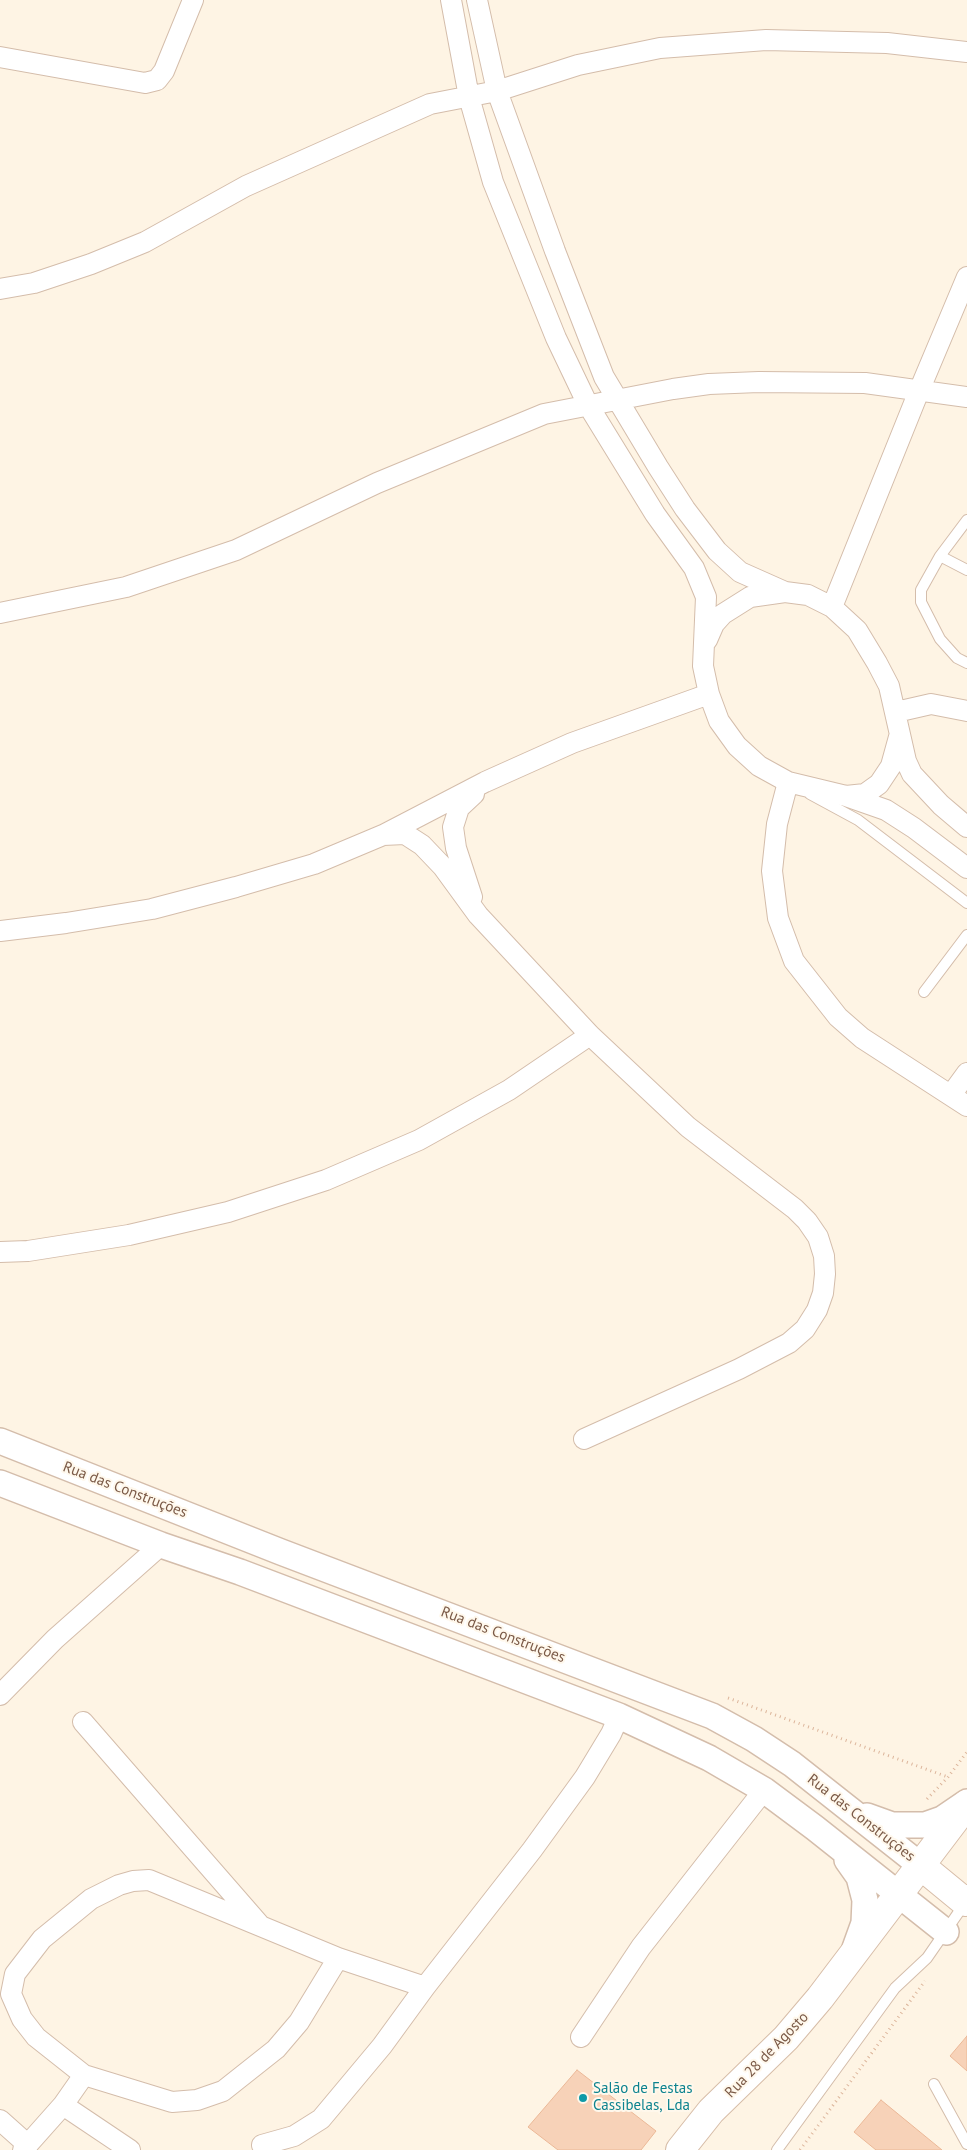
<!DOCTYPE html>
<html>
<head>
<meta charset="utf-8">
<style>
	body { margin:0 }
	canvas { display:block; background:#fef4e4 }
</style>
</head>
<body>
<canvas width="967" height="2150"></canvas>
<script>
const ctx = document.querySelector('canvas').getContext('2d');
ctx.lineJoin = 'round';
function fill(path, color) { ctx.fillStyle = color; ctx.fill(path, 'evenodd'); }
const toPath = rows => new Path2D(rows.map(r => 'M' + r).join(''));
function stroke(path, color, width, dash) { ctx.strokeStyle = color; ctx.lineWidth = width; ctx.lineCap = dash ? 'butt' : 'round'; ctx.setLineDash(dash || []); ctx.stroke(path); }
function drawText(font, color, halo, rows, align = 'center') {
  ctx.font = font + ' "PT Sans",sans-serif'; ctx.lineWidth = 4; ctx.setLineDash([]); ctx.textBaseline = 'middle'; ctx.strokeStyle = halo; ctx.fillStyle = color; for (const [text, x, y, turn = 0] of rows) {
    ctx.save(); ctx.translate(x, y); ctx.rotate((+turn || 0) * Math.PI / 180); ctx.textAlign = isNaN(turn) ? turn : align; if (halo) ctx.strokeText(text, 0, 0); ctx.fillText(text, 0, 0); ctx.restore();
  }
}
const building = toPath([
	[967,2036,967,2071,950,2056,967,2036],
	[577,2070,656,2131,641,2150,558,2150,528,2127,577,2070],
	[881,2100,942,2150,876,2150,854,2132,881,2100]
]);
const path = toPath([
	[728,1698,948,1777],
	[927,1799,948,1777,967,1752],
	[800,2150,925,1981]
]);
const service = toPath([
	[967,520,940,556,921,590,921,602,940,639,957,658,967,663],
	[940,556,967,570],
	[810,794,858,820,967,903],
	[924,992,967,935],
	[934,2084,967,2144],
	[777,2150,895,1988,927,1958,965,1903]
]);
const minor = toPath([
	[451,0,469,97,493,182,556,338,588,405,655,514,694,568,706,597,703,666,709,694,719,721,737,746,759,766,788,782,846,796,886,810,914,828,967,868],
	[477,0,497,91,555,251,604,377,658,467,685,509,717,551,740,572,785,592],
	[0,57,145,83,157,80,164,71,193,0],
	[0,289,34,283,91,264,145,242,246,186,430,104,497,91,578,65,660,48,766,40,887,43,967,52],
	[832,607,919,391,967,277],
	[0,613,126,587,236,550,377,483,544,414,673,389,709,384,759,382,865,383,967,397],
	[707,640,714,624,723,614,750,597,785,592,808,595,832,607,857,630,877,663,889,686,906,761,912,774,941,805,967,827],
	[896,712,931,704,967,711],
	[788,782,777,824,772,871,778,918,794,961,838,1017,862,1038,967,1106],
	[846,796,865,794,879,784,891,766,899,737],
	[383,835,405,834,422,845,443,867,478,915,590,1035,688,1127,795,1209,807,1221,818,1237,824,1256,825,1274,823,1293,817,1310,805,1329,789,1343,739,1369,584,1439],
	[472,897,456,848,453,827,459,808,474,794],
	[0,931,66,923,152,909,236,887,314,864,383,835,485,782,572,743,709,694],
	[951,1095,967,1073],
	[0,1252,28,1251,129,1235,228,1212,326,1180,419,1140,509,1090,590,1035],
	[0,1695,55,1639,161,1545],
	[83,1722,259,1924],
	[338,1958,299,2022,276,2049,223,2091,197,2100,172,2102,84,2075,36,2037,22,2019,11,1994,15,1974,42,1939,91,1899,119,1885,133,1881,149,1880,338,1958,425,1987,532,1850,585,1777,611,1734,619,1716],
	[581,2037,641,1947,764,1790],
	[63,2105,130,2150],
	[0,2120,28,2145],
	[262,2145,294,2136,321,2119,382,2046,425,1987],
	[23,2150,63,2105,84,2075]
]);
const tertiary = toPath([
	[0,1441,281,1552,712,1716,754,1739,792,1764,920,1865],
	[0,1483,161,1545,240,1572,619,1716,709,1758,764,1790,815,1828,946,1932],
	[867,1816,892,1825,925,1825,942,1819,967,1802],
	[847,1860,859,1877,865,1900,864,1923,855,1948]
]);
const secondary = toPath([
	[920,1865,965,1902,967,1899],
	[680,2150,711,2111,786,2038,820,1998,967,1804]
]);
const markers = [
	[583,2098,5,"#0f9aa8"]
];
const streetNames = [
	["Rua das Construções",125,1490,21],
	["Rua das Construções",503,1635,21],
	["Rua das Construções",861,1818,38],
	["Rua 28 de Agosto",767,2055,-46]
];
const cultureNames = [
	["Salão de Festas",593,2089],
	["Cassibelas, Lda",593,2106]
];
fill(building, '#f7d2b8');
stroke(building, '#ebb897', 1);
stroke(service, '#d4bdab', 12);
stroke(minor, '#d4bdab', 22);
stroke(tertiary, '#d4bdab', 28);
stroke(secondary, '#d7bda8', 30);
stroke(path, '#dcb59b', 3, [1, 4]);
stroke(service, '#fff', 10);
stroke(minor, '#fff', 20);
stroke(tertiary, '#fff', 25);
stroke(secondary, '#fff', 28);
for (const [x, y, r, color] of markers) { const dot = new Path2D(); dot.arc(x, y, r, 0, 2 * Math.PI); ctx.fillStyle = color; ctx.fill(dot); stroke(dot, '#fff8ec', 2); }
drawText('15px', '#7a5946', '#fff8ec', streetNames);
drawText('15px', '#0d838f', '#fff8ec', cultureNames, 'left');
</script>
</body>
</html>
